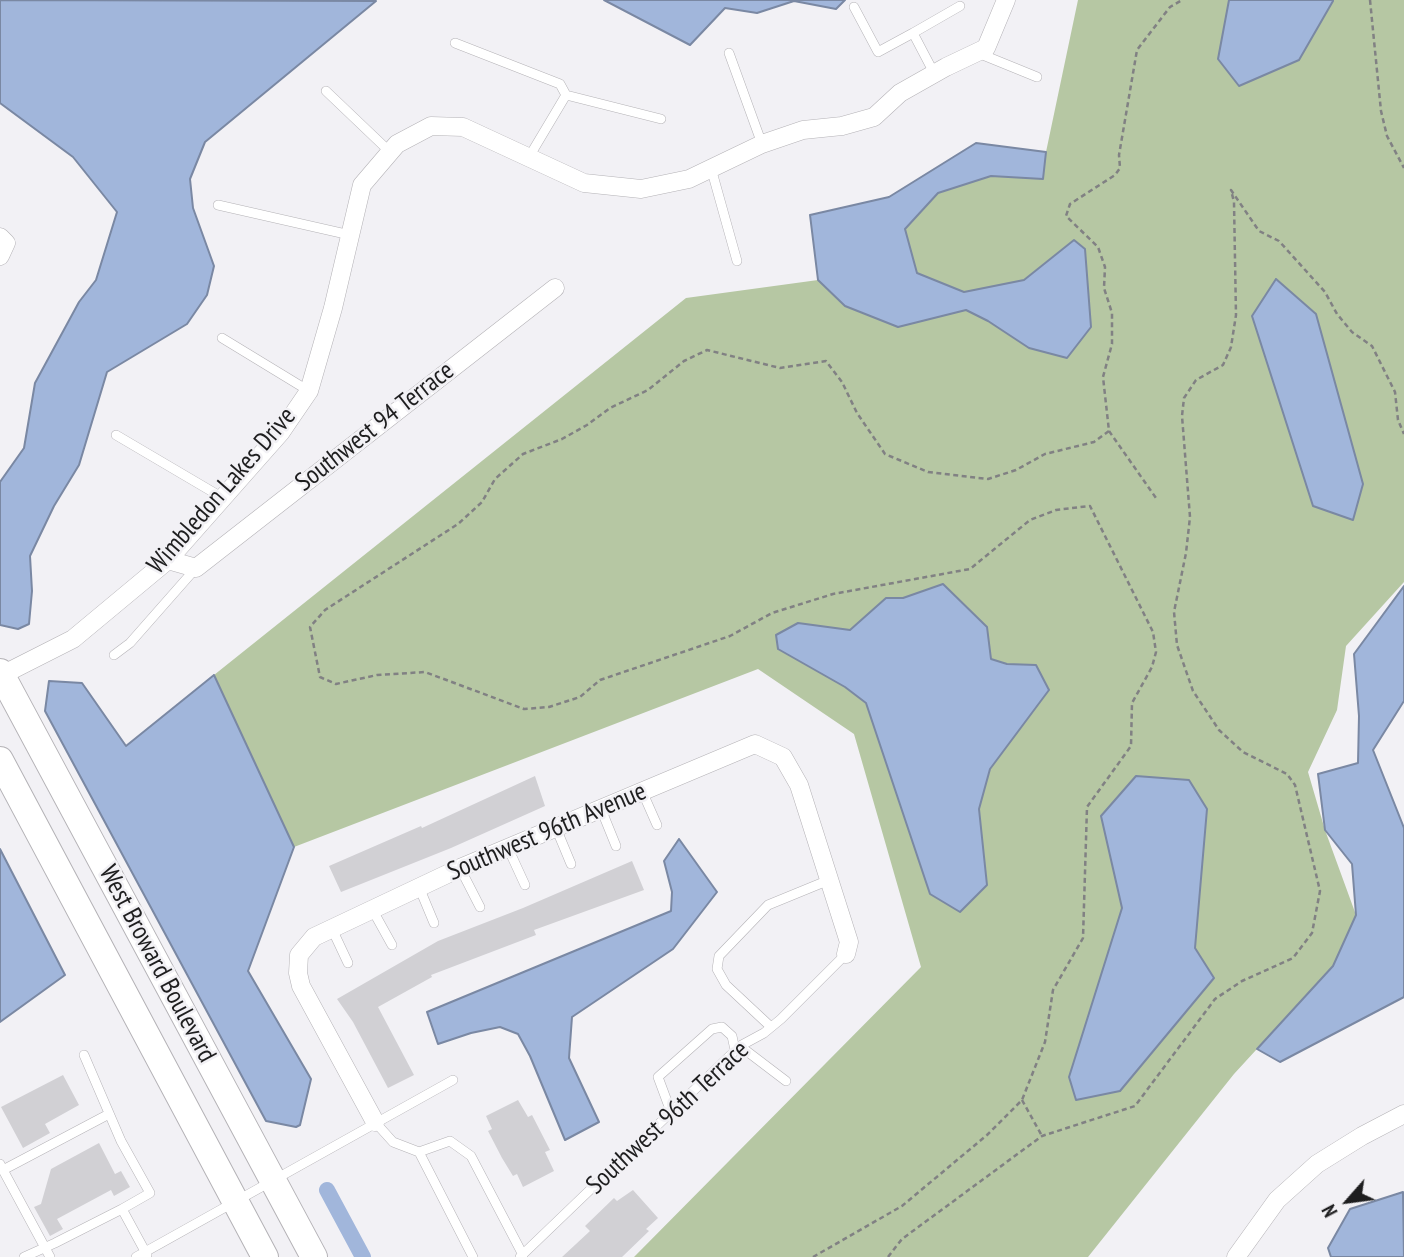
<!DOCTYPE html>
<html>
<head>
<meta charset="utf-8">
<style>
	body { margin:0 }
	#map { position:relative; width:1404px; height:1257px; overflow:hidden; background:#f2f1f5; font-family:"PT Sans Narrow",sans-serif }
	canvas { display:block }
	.north { position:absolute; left:1313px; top:1166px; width:70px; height:70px; -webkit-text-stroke:5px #f2f1f5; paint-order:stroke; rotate:242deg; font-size:19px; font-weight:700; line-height:28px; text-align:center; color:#1e1e1f }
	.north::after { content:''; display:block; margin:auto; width:24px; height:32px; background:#1e1e1f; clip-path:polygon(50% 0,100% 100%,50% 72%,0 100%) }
</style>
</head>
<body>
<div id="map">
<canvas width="1404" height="1257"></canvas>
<div class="north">N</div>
</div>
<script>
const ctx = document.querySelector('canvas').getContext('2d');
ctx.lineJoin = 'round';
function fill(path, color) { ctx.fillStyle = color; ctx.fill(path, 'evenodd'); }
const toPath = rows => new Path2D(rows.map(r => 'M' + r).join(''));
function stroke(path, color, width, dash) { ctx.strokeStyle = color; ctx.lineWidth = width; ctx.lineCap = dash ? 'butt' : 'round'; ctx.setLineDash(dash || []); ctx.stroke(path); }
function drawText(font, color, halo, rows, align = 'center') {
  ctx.font = font + ' "PT Sans Narrow",sans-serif'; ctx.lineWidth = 5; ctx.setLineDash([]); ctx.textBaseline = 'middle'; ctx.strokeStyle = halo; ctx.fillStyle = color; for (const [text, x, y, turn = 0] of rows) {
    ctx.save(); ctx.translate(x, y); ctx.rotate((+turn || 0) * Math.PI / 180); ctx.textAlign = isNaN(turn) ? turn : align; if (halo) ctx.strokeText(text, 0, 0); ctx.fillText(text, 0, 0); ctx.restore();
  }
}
const green = toPath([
	[1078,0,1404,0,1404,582,1346,646,1337,710,1308,772,1325,830,1356,915,1333,966,1234,1074,1088,1257,634,1257,921,967,854,734,758,669,294,847,214,675,686,298,818,280,810,215,889,197,976,143,1046,152]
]);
const water = toPath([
	[0,0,376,1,205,142,190,179,193,208,214,266,207,295,187,324,107,372,79,465,54,506,30,556,32,591,29,624,18,629,0,625,0,482,24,448,35,383,79,302,96,280,117,212,73,157,0,103,0,0],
	[604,0,845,0,836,9,794,1,757,13,725,8,690,45,604,0],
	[1229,0,1333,0,1333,1,1299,60,1239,86,1218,59,1229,0],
	[976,143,1046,152,1043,179,991,176,938,193,905,229,917,273,964,292,1024,280,1074,240,1085,249,1091,327,1067,358,1029,348,988,321,966,310,898,327,845,306,818,280,810,215,889,197,976,143],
	[1276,279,1316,314,1363,484,1353,520,1313,506,1252,316,1276,279],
	[943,584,987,627,991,659,1007,664,1036,665,1049,690,990,769,979,809,987,885,960,912,930,894,866,703,845,687,778,649,776,635,798,623,850,630,886,598,903,598,943,584],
	[1404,586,1404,701,1373,750,1404,828,1404,997,1280,1062,1257,1049,1333,966,1356,915,1352,864,1325,830,1318,774,1358,763,1359,716,1354,654,1404,586],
	[214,675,294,847,248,971,311,1079,300,1125,296,1127,266,1121,45,711,49,681,82,683,126,746,214,675],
	[1136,776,1189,780,1207,809,1195,948,1214,978,1120,1091,1076,1100,1069,1077,1122,908,1101,816,1136,776],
	[679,839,717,892,673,949,572,1017,569,1058,599,1122,565,1140,530,1056,518,1034,500,1027,471,1033,438,1044,427,1012,671,911,672,892,664,861,679,839],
	[0,849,65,975,0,1022,0,849],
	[1403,1192,1404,1257,1331,1257,1328,1248,1350,1209,1403,1192]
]);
const canal = toPath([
	[327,1190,363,1257]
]);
const building = toPath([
	[535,776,545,806,451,848,341,892,329,866,421,826,422,828],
	[632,861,644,890,534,930,536,935,431,975,432,977,378,1007,414,1075,388,1088,353,1022,337,999,438,941,523,908],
	[63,1075,79,1105,45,1124,50,1133,23,1148,1,1107],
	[518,1100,528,1117,532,1115,550,1150,545,1152,554,1171,523,1187,517,1174,513,1176,502,1158,488,1131,492,1129,486,1116],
	[99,1143,115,1174,121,1171,130,1187,114,1196,111,1190,57,1219,63,1229,50,1236,34,1207,41,1204,51,1169],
	[633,1190,658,1218,646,1229,649,1231,622,1257,562,1257,590,1231,585,1226,614,1198,617,1201]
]);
const path = toPath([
	[1370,0,1381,111,1387,136,1404,168],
	[1109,431,1156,498],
	[1022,1100,1042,1136],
	[813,1257,902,1206,987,1135,1022,1100,1045,1042,1053,990,1083,938,1087,807,1131,746,1132,703,1152,667,1156,652,1153,632,1090,506,1056,510,1030,520,970,569,833,594,772,613,730,636,600,680,580,697,549,707,524,709,425,672,377,675,336,684,320,677,310,627,325,610,458,524,482,502,495,479,523,454,562,439,587,425,610,408,648,390,684,361,707,350,780,368,826,361,842,382,857,413,885,454,928,472,988,479,1016,470,1045,454,1094,442,1109,431,1103,377,1112,344,1112,313,1104,288,1105,267,1098,247,1066,216,1070,204,1115,175,1120,168,1119,155,1137,50,1170,7,1182,0],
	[888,1257,902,1239,1042,1136,1135,1106,1215,999,1242,981,1293,958,1312,933,1320,891,1295,785,1287,774,1243,752,1219,730,1193,691,1177,645,1174,612,1186,553,1190,517,1182,416,1184,398,1196,380,1223,365,1231,347,1236,315,1234,202,1231,190,1259,231,1279,241,1325,292,1337,314,1352,332,1372,346,1395,392,1398,420,1404,434]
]);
const service = toPath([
	[854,7,878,52,913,33],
	[455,43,560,84,566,95,529,157],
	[729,53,762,144],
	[978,53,1037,77],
	[934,73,913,33,960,6],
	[326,91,390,152],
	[566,95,661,119],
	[711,168,737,261],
	[218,205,350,235],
	[222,338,309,391],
	[116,435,223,498],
	[114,655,130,643,196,568],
	[642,791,657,825],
	[601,809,616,846],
	[556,828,571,864],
	[508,848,525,885],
	[460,868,480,907],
	[419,887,434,923],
	[372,909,392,945],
	[332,929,348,963],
	[771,1027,726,985,717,969,719,956,768,905,829,880],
	[740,1046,786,1081],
	[84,1055,121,1141,150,1193,122,1209,147,1255],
	[671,1112,658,1077,712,1029,722,1027,732,1036,735,1050],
	[375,1122,393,1142,419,1152,473,1257],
	[419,1152,450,1141,471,1156,523,1255],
	[0,1164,3,1170,109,1114],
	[3,1170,50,1257],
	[24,1257,55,1243,122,1209],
	[136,1257,453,1080],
	[520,1257,740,1046,764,1033,781,1019,846,954]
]);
const minor = toPath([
	[0,237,6,243,0,256],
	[168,560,196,568,555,288],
	[0,676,73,639,168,560,281,432,309,391,333,308,362,185,397,144,431,126,463,127,584,183,641,189,689,179,762,144,803,130,842,126,874,117,900,93,946,67,986,48,1006,0],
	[375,1122,301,986,298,973,299,955,314,937,460,868,755,744,783,757,799,785,849,942,846,954],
	[1236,1257,1277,1200,1317,1164,1362,1136,1404,1114]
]);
const primary = toPath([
	[0,672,314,1257],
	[0,760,265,1257]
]);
const streetNames = [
	["Southwest 94 Terrace",375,427,-38],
	["Wimbledon Lakes Drive",222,491,-49],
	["Southwest 96th Avenue",547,832,-23],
	["West Broward Boulevard",157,964,62],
	["Southwest 96th Terrace",668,1118,-43]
];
fill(green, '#b6c7a3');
fill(water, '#a1b6db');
stroke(water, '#7a88a3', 2);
stroke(canal, '#a1b6db', 16);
fill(building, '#d1d0d4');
stroke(service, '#b4b2b6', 10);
stroke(minor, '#b4b2b6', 19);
stroke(primary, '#b4b2b6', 28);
stroke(path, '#818183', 2.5, [5, 3.5]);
stroke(service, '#fff', 9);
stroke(minor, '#fff', 18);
stroke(primary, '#fff', 26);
drawText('26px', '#1e1e1f', '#f2f1f5', streetNames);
</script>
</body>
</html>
